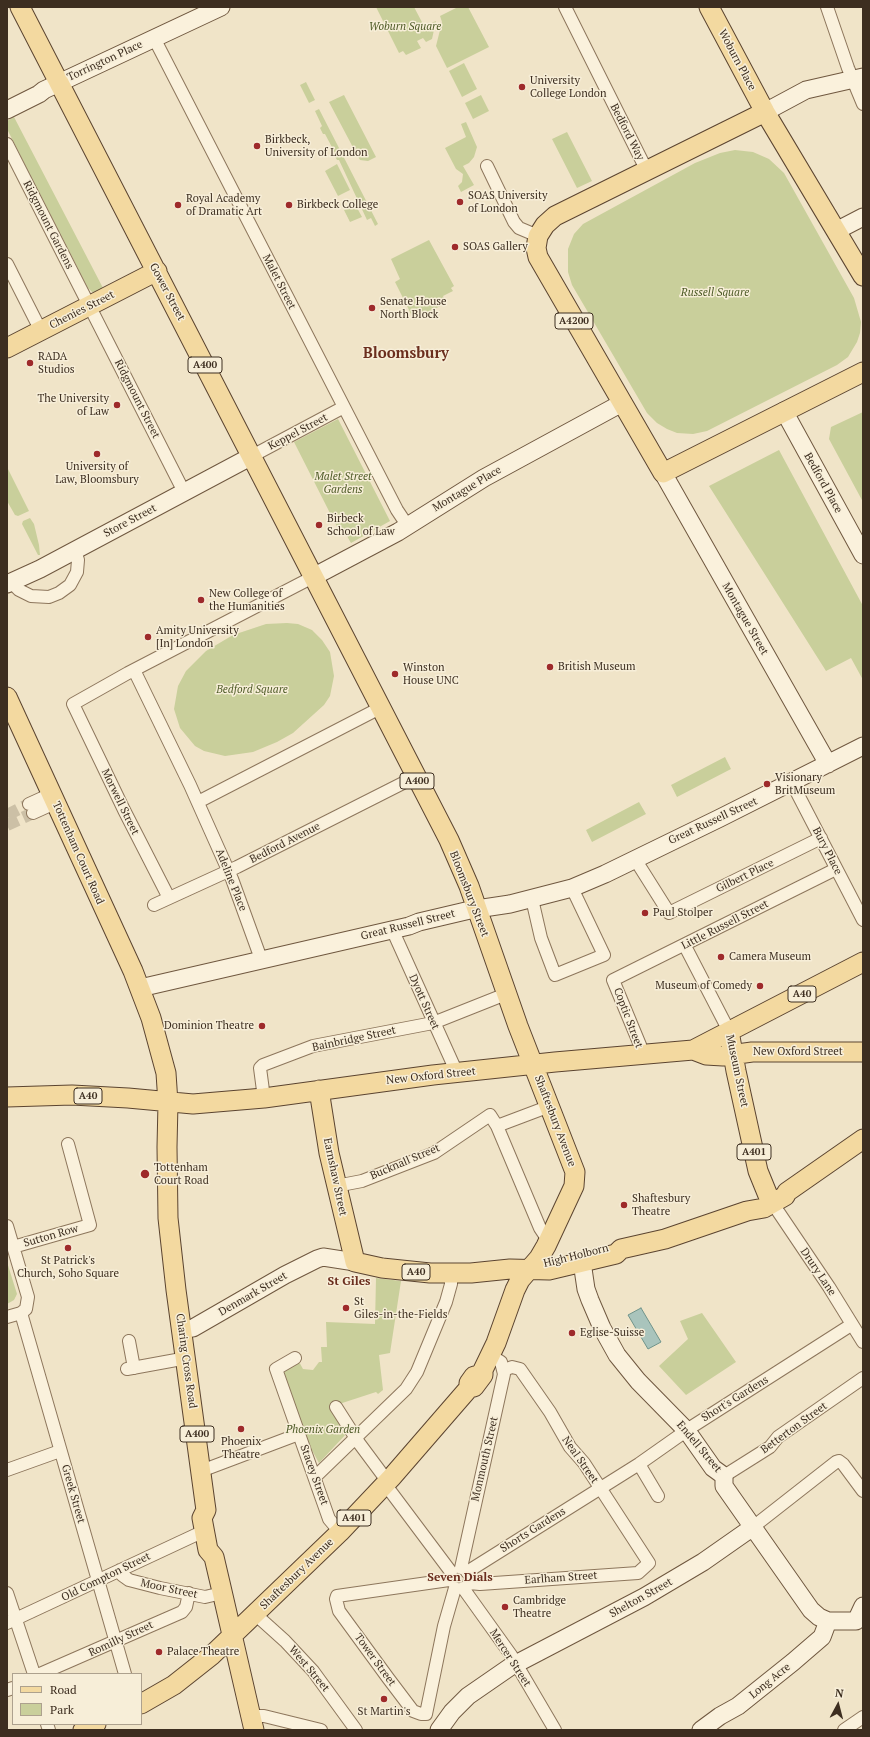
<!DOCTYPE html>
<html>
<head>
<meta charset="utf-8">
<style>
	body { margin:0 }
	#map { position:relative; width:870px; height:1737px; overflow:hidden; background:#f0e4c8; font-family:"PT Serif",serif }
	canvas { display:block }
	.frame { position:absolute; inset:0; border:8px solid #3d2e20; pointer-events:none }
	.legend { position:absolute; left:12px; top:1673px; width:130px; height:52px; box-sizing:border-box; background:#f7eed8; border:1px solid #ada18e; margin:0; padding:5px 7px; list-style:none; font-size:12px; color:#3d2e20 }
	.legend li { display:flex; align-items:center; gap:8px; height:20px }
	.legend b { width:20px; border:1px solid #ada18e }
	.north { position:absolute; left:818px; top:1685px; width:40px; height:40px; -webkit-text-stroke:3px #f7eed8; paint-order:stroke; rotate:7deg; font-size:11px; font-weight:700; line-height:16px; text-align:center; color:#3d2e20 }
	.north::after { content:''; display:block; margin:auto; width:14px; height:18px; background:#3d2e20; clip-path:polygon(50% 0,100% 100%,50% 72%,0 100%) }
</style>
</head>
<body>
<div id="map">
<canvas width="870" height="1737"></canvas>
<div class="frame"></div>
<ul class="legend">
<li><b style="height:5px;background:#f3d9a0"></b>Road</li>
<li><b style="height:11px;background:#c9cf9b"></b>Park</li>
</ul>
<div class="north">N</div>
</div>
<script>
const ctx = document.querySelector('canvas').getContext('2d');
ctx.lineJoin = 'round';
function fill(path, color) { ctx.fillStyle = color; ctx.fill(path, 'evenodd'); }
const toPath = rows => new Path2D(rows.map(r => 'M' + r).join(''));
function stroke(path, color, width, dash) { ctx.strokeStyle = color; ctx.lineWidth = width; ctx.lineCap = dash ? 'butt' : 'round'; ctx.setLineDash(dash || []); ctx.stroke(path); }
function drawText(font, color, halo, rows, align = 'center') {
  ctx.font = font + ' "PT Serif",serif'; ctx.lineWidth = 3; ctx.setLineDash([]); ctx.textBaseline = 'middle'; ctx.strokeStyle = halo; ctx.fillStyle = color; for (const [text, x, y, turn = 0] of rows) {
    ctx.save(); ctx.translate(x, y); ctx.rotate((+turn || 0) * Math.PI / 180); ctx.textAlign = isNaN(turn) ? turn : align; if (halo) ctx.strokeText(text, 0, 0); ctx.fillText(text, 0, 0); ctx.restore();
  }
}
const green = toPath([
	[376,7,414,7,424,26,436,21,432,39,426,42,423,38,417,41,421,48,406,55,403,51,399,53],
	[458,7,468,7,489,47,447,68,436,46,442,22,440,16],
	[464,63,477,89,462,97,449,71],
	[306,82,315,100,309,103,300,85],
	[344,95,376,157,368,161,360,160,357,155,329,102],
	[481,95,489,111,473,119,465,103],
	[319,109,378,224,375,226,371,218,367,220,339,160,337,160,334,154,335,153,325,134,323,134,320,128,322,126,315,111],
	[14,117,103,288,95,292,92,292,88,288,7,129,7,121],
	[466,122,477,147,474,157,469,163,463,166,474,185,461,192,458,186,462,182,463,174,456,169,445,148,466,137,461,124],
	[567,132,592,181,577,188,552,139],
	[735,150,753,152,769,159,784,173,854,298,861,322,860,333,857,342,848,357,837,365,707,431,693,434,677,433,667,429,657,423,647,413,572,285,568,272,568,249,574,234,583,224,695,163,720,153],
	[337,164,350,190,338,196,325,171],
	[355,204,362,217,350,222,344,210],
	[429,240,454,286,451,288,453,291,443,296,446,303,414,320,395,282,400,279,391,259],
	[863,412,863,502,829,439,831,427],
	[338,419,390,521,351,543,343,529,339,530,335,523,294,442],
	[779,450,863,606,863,680,851,658,826,671,709,486],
	[7,467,29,511,18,516,15,515,7,501],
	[30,518,34,524,39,545,40,555,38,555,22,524,23,521],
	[287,623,298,624,312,630,322,640,330,652,334,676,330,696,324,705,293,733,277,742,253,752,225,756,204,751,195,746,180,728,174,709,178,686,186,671,206,651,233,635,266,624],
	[725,757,731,769,677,797,671,785],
	[639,802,646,814,592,842,586,830],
	[7,1262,17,1294,14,1300,7,1304],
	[376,1278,401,1281,390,1353,379,1355,383,1390,378,1394,376,1392,333,1406,347,1433,319,1463,308,1443,281,1369,298,1360,303,1369,313,1370,319,1362,322,1362,321,1347,327,1347,326,1322,375,1324],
	[702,1313,736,1362,686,1395,659,1366,688,1339,680,1321]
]);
const water = toPath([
	[641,1308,661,1342,648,1349,628,1315,641,1308]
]);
const streetTunnel = toPath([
	[7,815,29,804],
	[7,825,33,813]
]);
const street = toPath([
	[565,7,647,171],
	[827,7,848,68,863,104],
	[154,38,397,510,407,525],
	[7,144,184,492],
	[487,166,514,222,519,228,538,236],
	[7,264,41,331],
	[252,456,344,407],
	[12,583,19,590,31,596,49,597,59,593,70,585,77,572,78,560,75,550],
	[134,670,190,785,232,879,261,959],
	[792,783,863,920],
	[198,802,380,708],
	[29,804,51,794],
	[33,813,55,803],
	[635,859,669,913,821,838],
	[169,898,124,810,73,704,128,673,313,577],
	[532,899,541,938,555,975,604,955,572,888],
	[154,905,237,867,415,777],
	[392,929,457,1073],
	[685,946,729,1031],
	[642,1056,640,1045,613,980,836,869],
	[264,1098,260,1068,263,1065,313,1046,433,1023,506,994],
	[497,1126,550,1106],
	[336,1186,362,1181,434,1153,490,1115,497,1126,540,1228,544,1234,549,1238],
	[769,1198,829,1287,863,1342],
	[7,1226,28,1297,26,1309,21,1313,7,1317],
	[13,1247,90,1225,68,1144],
	[21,1313,125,1674],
	[129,1341,134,1368],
	[295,1358,276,1369,329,1519,340,1532],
	[127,1369,187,1358],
	[336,1407,359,1443,388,1482],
	[639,1464,658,1496],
	[7,1470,60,1451],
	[201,1471,299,1434],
	[724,1476,770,1447,778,1437,863,1378],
	[315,1477,406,1389,417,1372,446,1302,451,1284,451,1273],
	[385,1484,451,1572],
	[753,1527,836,1462,839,1461,843,1464,863,1491],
	[461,1568,504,1374,501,1362,490,1355],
	[120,1570,122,1575,129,1580,160,1588,205,1597,222,1593],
	[467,1572,639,1464,693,1426,851,1325],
	[449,1580,337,1596,336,1599,339,1611,388,1678,413,1711,421,1714,426,1714,444,1626,455,1588],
	[469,1583,480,1584,638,1573,649,1563,584,1463,570,1447,550,1412,520,1369,512,1367,504,1370],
	[463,1588,511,1655,555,1730],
	[7,1593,34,1674],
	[255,1614,285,1641,313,1671,356,1730],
	[7,1623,204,1531],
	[40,1674,182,1612,186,1607,189,1593],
	[7,1690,13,1688],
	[251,1716,264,1716,321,1730],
	[47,1724,49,1730],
	[844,1730,863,1717]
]);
const secondary = toPath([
	[7,110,39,94,44,90,221,7],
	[765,112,806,90,863,77],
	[836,231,863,217],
	[784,411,863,555],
	[663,473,828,764],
	[313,577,398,532,484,478,622,403],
	[7,584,40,569,252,456],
	[140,988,409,926,419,922,470,910,510,904,572,888,605,874,720,818,863,746],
	[582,1262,586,1289,590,1300,602,1328,617,1355,638,1381,687,1431,713,1468,724,1476,724,1486,811,1610,819,1617,828,1621,856,1621,863,1606],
	[182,1330,193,1328,285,1275,317,1259,323,1257,355,1262],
	[439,1730,452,1712,468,1696,510,1667,644,1597,703,1562,753,1527],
	[701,1730,720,1716,738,1706,793,1662,822,1637,828,1621]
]);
const primary = toPath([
	[20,7,449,840,469,886,518,1026,575,1172,574,1186,546,1246,539,1258,520,1280,515,1290,496,1343,483,1370,483,1375,474,1387,469,1388],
	[709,7,765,112,863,276],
	[765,112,555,216,545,225,538,236,536,248,538,257,663,473,863,372],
	[7,348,157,271],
	[7,697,133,971,151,1018,166,1073,168,1103,167,1147,168,1218,176,1290,205,1503,206,1510,202,1518,208,1550,214,1557,221,1587,254,1730],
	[729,1031,736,1071,758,1171,769,1198],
	[693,1050,706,1055,723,1056,752,1052,863,1052],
	[319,1090,329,1153,355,1262,382,1268,430,1273,471,1273,510,1269,549,1270,616,1254,621,1249,665,1239,747,1211,764,1208,785,1196,787,1192,863,1139],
	[7,1097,72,1095,128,1098,193,1104,264,1098,433,1075,555,1062,693,1050,863,962],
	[141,1704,174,1685,212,1655,340,1532,391,1478,469,1388,469,1383,474,1376],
	[83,1730,96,1724]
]);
const markers = [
	[522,87,4,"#9e2a2b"],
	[257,146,4,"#9e2a2b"],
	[460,202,4,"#9e2a2b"],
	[178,205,4,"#9e2a2b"],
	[289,205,4,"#9e2a2b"],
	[455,247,4,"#9e2a2b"],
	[372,308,4,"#9e2a2b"],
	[30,363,4,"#9e2a2b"],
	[117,405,4,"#9e2a2b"],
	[97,454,4,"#9e2a2b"],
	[319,525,4,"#9e2a2b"],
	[201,600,4,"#9e2a2b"],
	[148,637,4,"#9e2a2b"],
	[550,667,4,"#9e2a2b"],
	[395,674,4,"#9e2a2b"],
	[767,784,4,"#9e2a2b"],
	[645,913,4,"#9e2a2b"],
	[721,957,4,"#9e2a2b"],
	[760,986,4,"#9e2a2b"],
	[262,1026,4,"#9e2a2b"],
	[145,1174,5,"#9e2a2b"],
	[624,1205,4,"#9e2a2b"],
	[68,1248,4,"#9e2a2b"],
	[346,1308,4,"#9e2a2b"],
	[572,1333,4,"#9e2a2b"],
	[241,1429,4,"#9e2a2b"],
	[505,1607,4,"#9e2a2b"],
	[159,1652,4,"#9e2a2b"],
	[384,1699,4,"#9e2a2b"]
];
const shields = [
	[574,321,38],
	[205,365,34],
	[417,781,34],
	[802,994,28],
	[88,1096,28],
	[754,1152,34],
	[416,1272,28],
	[197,1434,34],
	[354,1518,34]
];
const shieldNames = [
	["A4200",574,321],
	["A400",205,365],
	["A400",417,781],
	["A40",802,994],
	["A40",88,1096],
	["A401",754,1152],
	["A40",416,1272],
	["A400",197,1434],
	["A401",354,1518]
];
const parkNames = [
	["Woburn Square",405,27],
	["Russell Square",715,293],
	["Malet Street",343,477],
	["Gardens",343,490],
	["Bedford Square",252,690],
	["Phoenix Garden",323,1430]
];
const streetNames = [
	["Woburn Place",737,60,62],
	["Torrington Place",105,61,-25],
	["Bedford Way",627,132,63],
	["Ridgmount Gardens",48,225,63],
	["Malet Street",279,282,63],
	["Gower Street",167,292,62],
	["Chenies Street",82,310,-27],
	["Ridgmount Street",137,399,63],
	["Keppel Street",298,432,-28],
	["Bedford Place",823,483,61],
	["Montague Place",467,489,-31],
	["Store Street",130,521,-28],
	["Montague Street",745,619,60],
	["Morwell Street",120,802,64],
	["Great Russell Street",713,821,-25],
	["Bedford Avenue",285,843,-27],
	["Bury Place",827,851,63],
	["Tottenham Court Road",78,853,66],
	["Gilbert Place",745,876,-26],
	["Adeline Place",231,880,68],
	["Bloomsbury Street",469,894,69],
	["Great Russell Street",408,925,-14],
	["Little Russell Street",725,925,-27],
	["Dyott Street",424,1002,66],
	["Coptic Street",628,1018,69],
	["Bainbridge Street",354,1039,-12],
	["New Oxford Street",798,1052],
	["Museum Street",737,1071,78],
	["New Oxford Street",431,1076,-6],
	["Shaftesbury Avenue",555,1121,69],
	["Bucknall Street",405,1162,-23],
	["Earnshaw Street",335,1177,78],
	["Sutton Row",51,1236,-16],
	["High Holborn",576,1256,-14],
	["Drury Lane",818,1272,56],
	["Denmark Street",253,1294,-30],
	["Charing Cross Road",186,1361,82],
	["Short's Gardens",735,1399,-32],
	["Betterton Street",794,1428,-36],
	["Endell Street",699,1447,50],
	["Monmouth Street",485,1459,-77],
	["Neal Street",580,1460,55],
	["Stacey Street",314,1475,70],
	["Greek Street",73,1494,74],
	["Shorts Gardens",533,1530,-32],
	["Shaftesbury Avenue",297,1574,-44],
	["Old Compton Street",106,1577,-26],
	["Earlham Street",561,1578,-4],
	["Moor Street",169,1589,12],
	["Shelton Street",641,1598,-29],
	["Romilly Street",121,1639,-25],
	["Mercer Street",510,1658,57],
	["Tower Street",375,1660,54],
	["West Street",309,1669,50],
	["Long Acre",770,1681,-39]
];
const poiNames = [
	["University",530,81],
	["College London",530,94],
	["Birkbeck,",265,140],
	["University of London",265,153],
	["SOAS University",468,196],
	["of London",468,209],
	["Royal Academy",186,199],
	["of Dramatic Art",186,212],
	["Birkbeck College",297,205],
	["SOAS Gallery",463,247],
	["Senate House",380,302],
	["North Block",380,315],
	["RADA",38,357],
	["Studios",38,370],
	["The University",109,399,"right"],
	["of Law",109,412,"right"],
	["University of",97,467,"center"],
	["Law, Bloomsbury",97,480,"center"],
	["Birbeck",327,519],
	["School of Law",327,532],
	["New College of",209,594],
	["the Humanities",209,607],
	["Amity University",156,631],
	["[In] London",156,644],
	["British Museum",558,667],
	["Winston",403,668],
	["House UNC",403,681],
	["Visionary",775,778],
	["BritMuseum",775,791],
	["Paul Stolper",653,913],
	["Camera Museum",729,957],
	["Museum of Comedy",752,986,"right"],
	["Dominion Theatre",254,1026,"right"],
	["Tottenham",154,1168],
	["Court Road",154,1181],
	["Shaftesbury",632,1199],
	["Theatre",632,1212],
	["St Patrick's",68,1261,"center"],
	["Church, Soho Square",68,1274,"center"],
	["St",354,1302],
	["Giles-in-the-Fields",354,1315],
	["Eglise-Suisse",580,1333],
	["Phoenix",241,1442,"center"],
	["Theatre",241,1455,"center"],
	["Cambridge",513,1601],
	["Theatre",513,1614],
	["Palace Theatre",167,1652],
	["St Martin's",384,1712,"center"]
];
const neighbourhoodNames = [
	["St Giles",349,1282],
	["Seven Dials",460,1578]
];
const districtNames = [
	["Bloomsbury",406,354]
];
fill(green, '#c9cf9b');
fill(water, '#a9c4bc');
stroke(water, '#6f938a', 1);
stroke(streetTunnel, '#ccc0a6', 12, [12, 6]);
stroke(street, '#8d765c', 14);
stroke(secondary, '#6f573f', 19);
stroke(primary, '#5b4430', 21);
stroke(street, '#faf1dc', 12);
stroke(secondary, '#faf1dc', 17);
stroke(primary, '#f3d9a0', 19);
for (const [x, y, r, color] of markers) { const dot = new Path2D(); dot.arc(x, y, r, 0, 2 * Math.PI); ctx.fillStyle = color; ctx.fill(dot); stroke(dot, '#f7eed8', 1.5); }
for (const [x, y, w] of shields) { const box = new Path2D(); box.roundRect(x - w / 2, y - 8, w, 16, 3); ctx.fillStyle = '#f7eed8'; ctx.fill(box); stroke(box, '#3d2e20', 1); }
drawText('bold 10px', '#3d2e20', null, shieldNames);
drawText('italic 11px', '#4d5a26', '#f7eed8', parkNames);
drawText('11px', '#3d2e20', '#f7eed8', streetNames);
drawText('11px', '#3d2e20', '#f7eed8', poiNames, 'left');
drawText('bold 12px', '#6b2e1e', '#f7eed8', neighbourhoodNames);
drawText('bold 15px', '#6b2e1e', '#f7eed8', districtNames);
</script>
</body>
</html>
